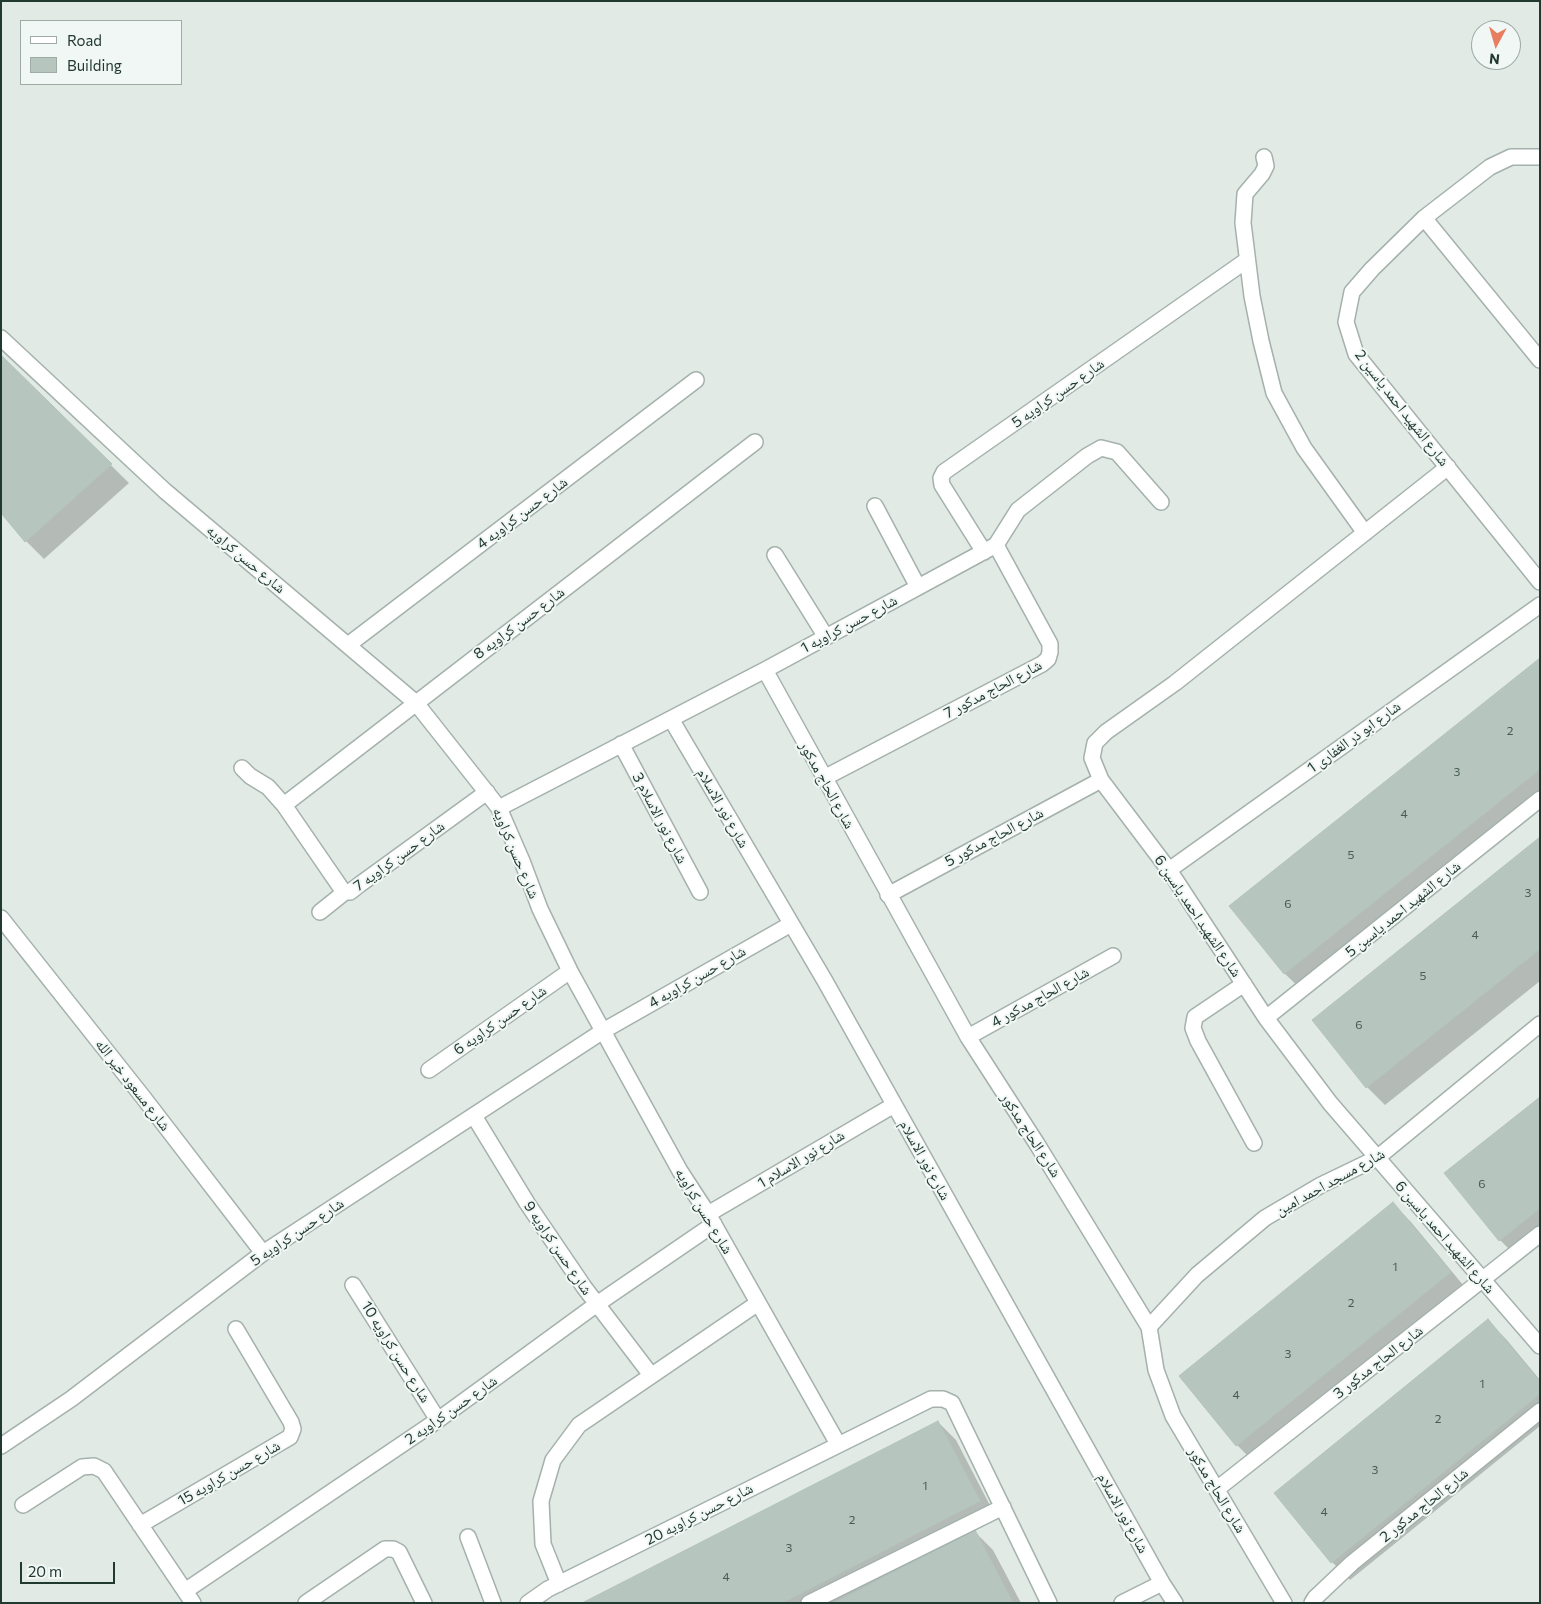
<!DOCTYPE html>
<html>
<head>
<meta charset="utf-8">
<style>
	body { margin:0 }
	#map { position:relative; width:1541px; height:1604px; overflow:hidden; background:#e1eae5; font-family:Commissioner,sans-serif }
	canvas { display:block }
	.frame { position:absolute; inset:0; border:2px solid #223932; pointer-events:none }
	.legend { position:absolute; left:20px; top:20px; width:162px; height:65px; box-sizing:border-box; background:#f1f7f4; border:1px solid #9eaba6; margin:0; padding:6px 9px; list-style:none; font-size:15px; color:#223932 }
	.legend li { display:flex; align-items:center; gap:10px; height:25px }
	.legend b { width:25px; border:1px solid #9eaba6 }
	.north { position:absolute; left:1471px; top:20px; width:50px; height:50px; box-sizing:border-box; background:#f1f7f4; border:1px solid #9eaba6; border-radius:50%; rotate:186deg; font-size:14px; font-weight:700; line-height:20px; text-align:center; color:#223932 }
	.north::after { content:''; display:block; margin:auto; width:18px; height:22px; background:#e77d61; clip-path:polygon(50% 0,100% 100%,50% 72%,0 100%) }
	.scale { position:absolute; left:20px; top:1562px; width:95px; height:22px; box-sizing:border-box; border:2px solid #223932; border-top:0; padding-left:6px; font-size:15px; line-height:18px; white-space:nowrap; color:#223932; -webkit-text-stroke:4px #f1f7f4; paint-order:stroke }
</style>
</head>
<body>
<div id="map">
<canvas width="1541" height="1604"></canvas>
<div class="frame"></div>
<ul class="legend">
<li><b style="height:6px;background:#fff"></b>Road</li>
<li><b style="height:14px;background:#b6c5be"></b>Building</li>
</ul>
<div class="north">N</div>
<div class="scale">20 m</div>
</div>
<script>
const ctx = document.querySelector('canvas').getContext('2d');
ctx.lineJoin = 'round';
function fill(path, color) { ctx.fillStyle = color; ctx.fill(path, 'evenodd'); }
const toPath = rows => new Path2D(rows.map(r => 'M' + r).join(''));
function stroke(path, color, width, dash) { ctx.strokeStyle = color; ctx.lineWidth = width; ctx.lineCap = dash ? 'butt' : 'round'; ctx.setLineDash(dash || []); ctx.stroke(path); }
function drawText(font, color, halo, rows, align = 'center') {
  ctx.font = font + ' Commissioner,"Noto Naskh Arabic",sans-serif'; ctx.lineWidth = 4; ctx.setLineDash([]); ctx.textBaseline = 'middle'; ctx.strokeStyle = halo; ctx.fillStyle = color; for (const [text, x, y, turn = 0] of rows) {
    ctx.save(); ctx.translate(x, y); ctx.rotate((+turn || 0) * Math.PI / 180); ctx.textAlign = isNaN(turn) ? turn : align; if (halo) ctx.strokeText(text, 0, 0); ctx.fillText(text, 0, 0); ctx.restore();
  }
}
const shadow = toPath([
	[1,357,129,483,44,559,26,541,1,511],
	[1540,659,1540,801,1303,991,1284,973],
	[1540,839,1540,981,1385,1105,1367,1087,1313,1020],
	[1540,1098,1540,1241,1518,1258,1500,1240],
	[1393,1204,1411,1222,1468,1291,1255,1463,1237,1445],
	[1488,1321,1506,1339,1540,1380,1540,1426,1350,1580,1332,1562],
	[938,1422,956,1440,997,1519,974,1531,993,1550,1021,1603,585,1603]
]);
const building = toPath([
	[1,355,112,464,25,542,1,513,1,355],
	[1540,658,1540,769,1284,974,1229,906,1540,658],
	[1540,837,1540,949,1366,1088,1312,1020,1540,837],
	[1540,1097,1540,1208,1499,1241,1444,1173,1540,1097],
	[1393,1202,1451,1272,1236,1446,1179,1376,1393,1202],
	[1488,1319,1540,1382,1540,1394,1331,1563,1274,1493,1488,1319],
	[938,1421,980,1501,782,1603,582,1603,938,1421],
	[975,1530,1013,1603,834,1603,975,1530]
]);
const minor = toPath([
	[1264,157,1266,166,1262,174,1245,194,1243,223,1252,296,1261,341,1274,393,1304,448,1365,533],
	[1540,157,1511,157,1490,167,1424,218,1372,269,1352,292,1346,322,1356,354,1540,582],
	[1424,218,1540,360],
	[1,338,165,491,416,703,499,808,522,861,540,909,570,971,680,1171,708,1214,838,1444],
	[1448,467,1175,683,1106,732,1095,743,1092,758,1101,780,1169,870,1266,1018,1330,1103,1540,1346],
	[875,506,918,587],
	[984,552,942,485,941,478,944,472,1247,260],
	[775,555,826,637],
	[348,645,696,380],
	[765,670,968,1037,1037,1144,1149,1327,1156,1370,1173,1416,1284,1603],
	[671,719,825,981,1162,1583,1175,1603],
	[621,744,700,892],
	[242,768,250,776,268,787,284,805,341,888,345,892,350,892,359,885,487,792],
	[824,778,1042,664,1048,659,1050,652,1050,644,996,545],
	[284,805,755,442],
	[499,808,765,670,996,545,1018,510,1087,456,1101,448,1117,452,1161,502],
	[1169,870,1540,605],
	[888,895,1101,780],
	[320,912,345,892],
	[1,918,143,1097,263,1253],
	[1244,984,1195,1017,1193,1028,1198,1041,1254,1143],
	[1266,1018,1540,799],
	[968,1037,1113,956],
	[429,1070,570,971],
	[474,1116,527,1203,584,1287,651,1375],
	[708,1214,894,1105],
	[353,1285,438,1420],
	[1149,1327,1197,1275,1265,1218,1321,1185,1377,1158,1540,1024],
	[1,1446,71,1399,263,1253,603,1031,791,924],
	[1217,1489,1540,1234],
	[23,1505,82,1467,94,1466,104,1471,193,1603],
	[140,1525,290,1437,293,1429,291,1422,236,1329],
	[468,1537,493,1603],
	[559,1584,543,1544,541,1501,553,1460,579,1425,758,1303],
	[185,1591,438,1420,597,1304,714,1224],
	[306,1603,385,1549,393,1549,399,1552,424,1603],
	[528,1603,548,1589,931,1399,943,1399,952,1403,1049,1603],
	[809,1603,1003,1507],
	[1122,1603,1162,1583],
	[1312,1603,1315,1598,1352,1563,1540,1411]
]);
const numberNames = [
	["2",1510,731],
	["3",1457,772],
	["4",1404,814],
	["5",1351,855],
	["3",1528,893],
	["6",1288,904],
	["4",1475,935],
	["5",1423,976],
	["6",1359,1025],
	["6",1482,1184],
	["1",1395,1267],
	["2",1351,1303],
	["3",1288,1354],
	["1",1482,1384],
	["4",1236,1395],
	["2",1438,1419],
	["3",1375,1470],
	["1",925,1486],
	["4",1324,1512],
	["2",852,1520],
	["3",789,1548],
	["4",726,1577]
];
const streetNames = [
	["شارع حسن كراويه 5",1058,393,-35],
	["شارع الشهيد احمد ياسين 2",1402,408,52],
	["شارع حسن كراويه 4",522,513,-37],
	["شارع حسن كراويه",246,559,40],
	["شارع حسن كراويه 8",519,623,-37],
	["شارع حسن كراويه 1",849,624,-28],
	["شارع الحاج مدكور 7",993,689,-28],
	["شارع ابو ذر الغفارى 1",1354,737,-36],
	["شارع الحاج مدكور",827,785,61],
	["شارع نور الاسلام",723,808,60],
	["شارع نور الاسلام 3",660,818,62],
	["شارع الحاج مدكور 5",994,837,-28],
	["شارع حسن كراويه",516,853,67],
	["شارع حسن كراويه 7",399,856,-36],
	["شارع الشهيد احمد ياسين 5",1403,909,-39],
	["شارع الشهيد احمد ياسين 6",1198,916,56],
	["شارع حسن كراويه 4",697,977,-30],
	["شارع الحاج مدكور 4",1040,997,-29],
	["شارع حسن كراويه 6",500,1020,-35],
	["شارع مسعود خير الله",133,1085,52],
	["شارع الحاج مدكور",1031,1135,57],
	["شارع نور الاسلام 1",801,1159,-31],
	["شارع نور الاسلام",925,1160,61],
	["شارع مسجد احمد امين",1330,1182,-29],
	["شارع حسن كراويه",704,1211,59],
	["شارع حسن كراويه 5",297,1232,-34],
	["شارع الشهيد احمد ياسين 6",1445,1237,49],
	["شارع حسن كراويه 9",558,1248,56],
	["شارع حسن كراويه 10",396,1352,58],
	["شارع الحاج مدكور 3",1378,1362,-38],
	["شارع حسن كراويه 2",451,1410,-35],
	["شارع حسن كراويه 15",229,1473,-30],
	["شارع الحاج مدكور",1217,1490,59],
	["شارع الحاج مدكور 2",1424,1505,-39],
	["شارع نور الاسلام",1123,1513,61],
	["شارع حسن كراويه 20",699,1514,-27]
];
fill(shadow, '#0003');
fill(building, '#b6c5be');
stroke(building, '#b4c3bc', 1);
stroke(minor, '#a4b1ac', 18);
stroke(minor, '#fff', 15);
drawText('12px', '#475c55', null, numberNames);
drawText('15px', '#223932', '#f1f7f4', streetNames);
</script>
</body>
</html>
